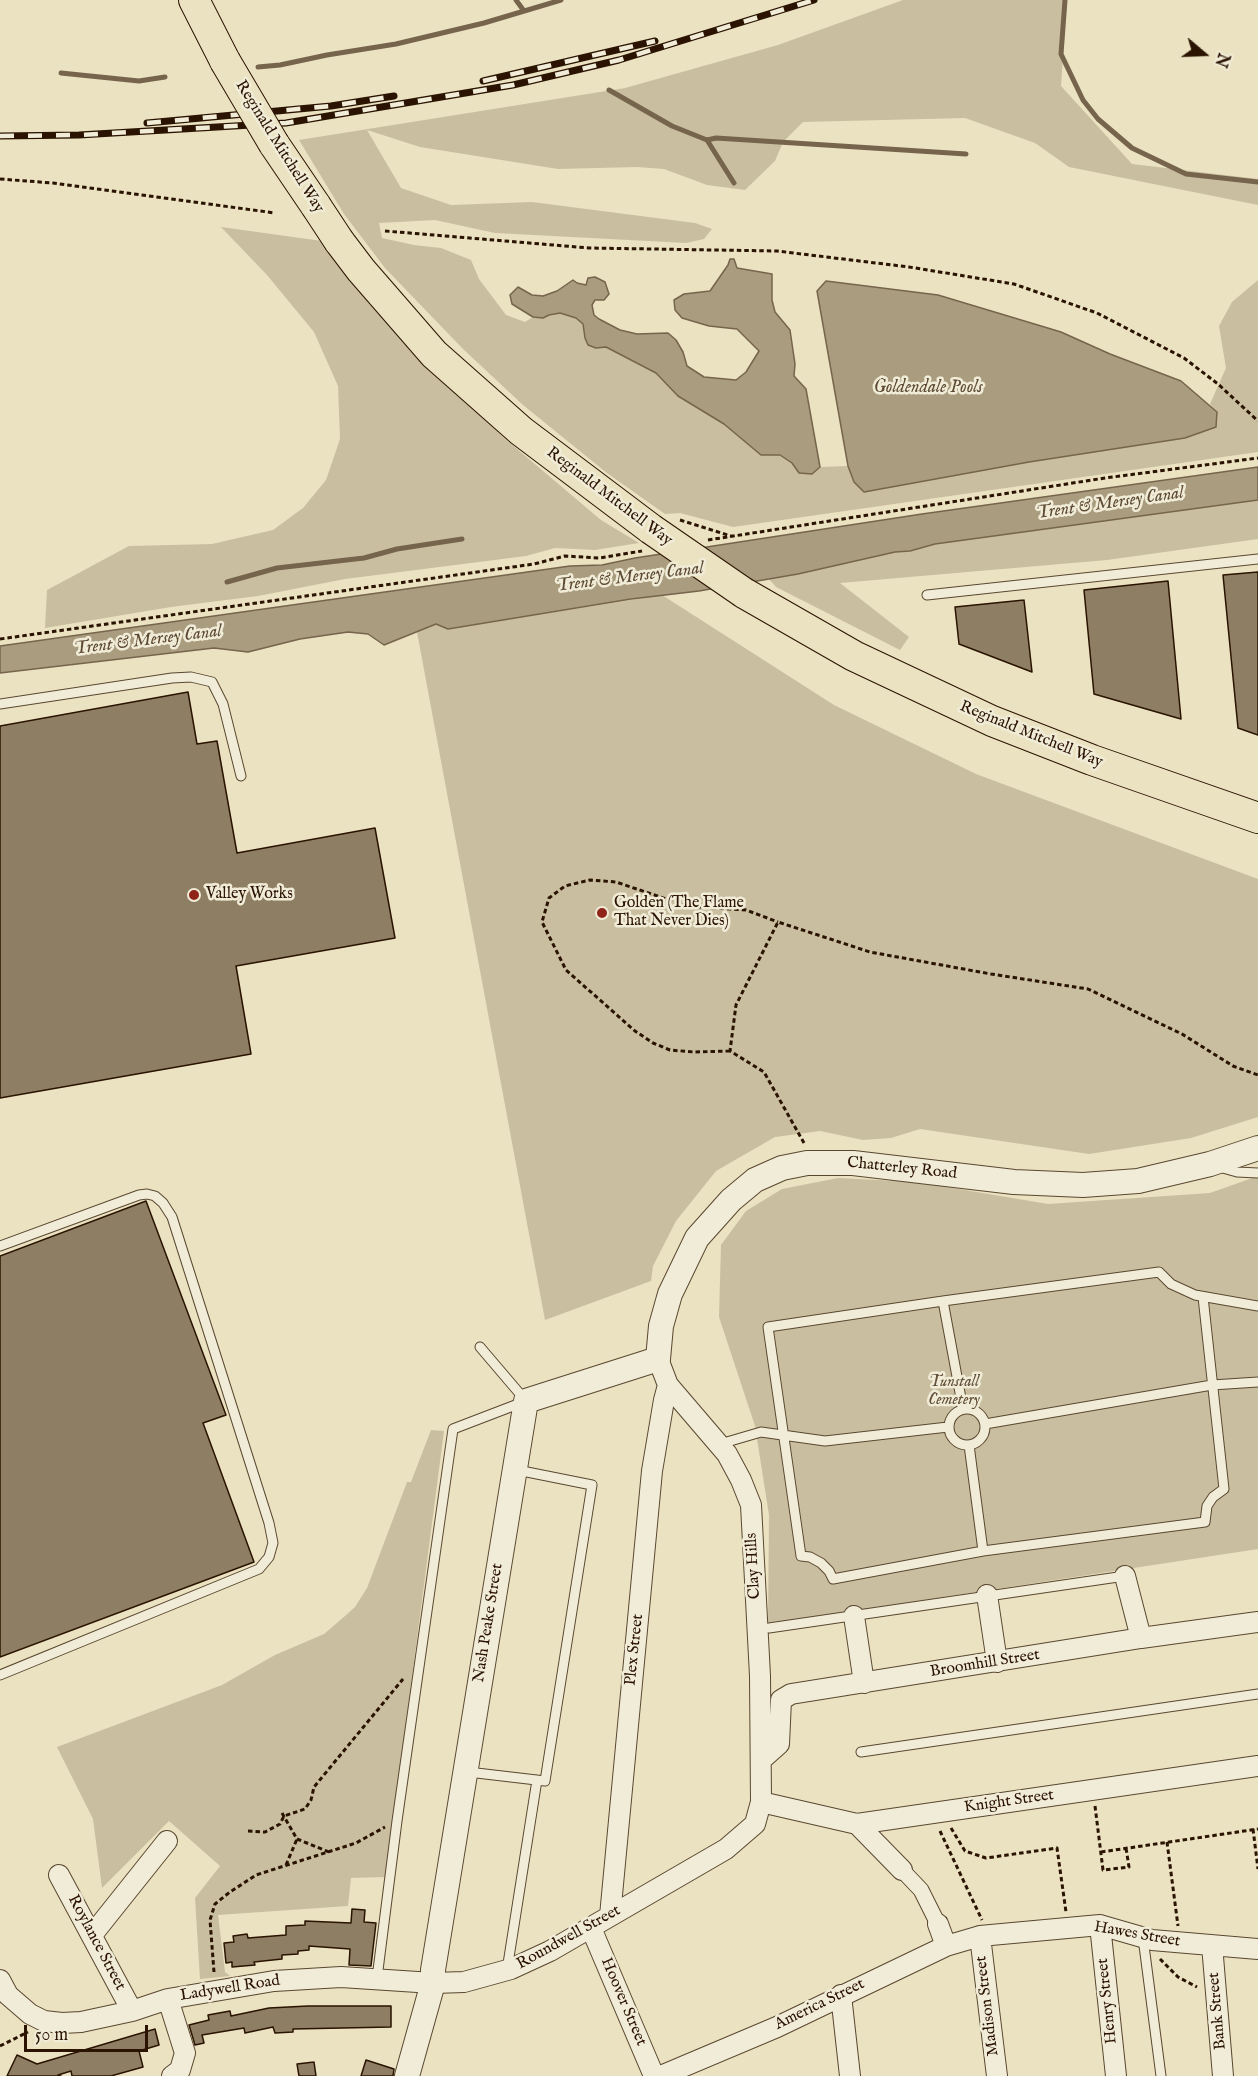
<!DOCTYPE html>
<html>
<head>
<meta charset="utf-8">
<style>
	body { margin:0 }
	#map { position:relative; width:1258px; height:2076px; overflow:hidden; background:#eae2c1; font-family:"IM FELL English",serif }
	canvas { display:block }
	.north { position:absolute; left:1174px; top:24px; width:60px; height:60px; -webkit-text-stroke:4px #f1ecd7; paint-order:stroke; rotate:109deg; font-size:16px; font-weight:700; line-height:24px; text-align:center; color:#2a1300 }
	.north::after { content:''; display:block; margin:auto; width:21px; height:27px; background:#2a1300; clip-path:polygon(50% 0,100% 100%,50% 72%,0 100%) }
	.scale { position:absolute; left:24px; top:2025px; width:124px; height:27px; box-sizing:border-box; border:3px solid #2a1300; border-top:0; padding-left:8px; font-size:18px; line-height:21px; white-space:nowrap; color:#2a1300; -webkit-text-stroke:4px #f1ecd7; paint-order:stroke }
</style>
</head>
<body>
<div id="map">
<canvas width="1258" height="2076"></canvas>
<div class="north">N</div>
<div class="scale">50 m</div>
</div>
<script>
const ctx = document.querySelector('canvas').getContext('2d');
ctx.lineJoin = 'round';
function fill(path, color) { ctx.fillStyle = color; ctx.fill(path, 'evenodd'); }
const toPath = rows => new Path2D(rows.map(r => 'M' + r).join(''));
function stroke(path, color, width, dash) { ctx.strokeStyle = color; ctx.lineWidth = width; ctx.lineCap = dash ? 'butt' : 'round'; ctx.setLineDash(dash || []); ctx.stroke(path); }
function drawText(font, color, halo, rows, align = 'center') {
  ctx.font = font + ' "IM FELL English",serif'; ctx.lineWidth = 5; ctx.setLineDash([]); ctx.textBaseline = 'middle'; ctx.strokeStyle = halo; ctx.fillStyle = color; for (const [text, x, y, turn = 0] of rows) {
    ctx.save(); ctx.translate(x, y); ctx.rotate((+turn || 0) * Math.PI / 180); ctx.textAlign = isNaN(turn) ? turn : align; if (halo) ctx.strokeText(text, 0, 0); ctx.fillText(text, 0, 0); ctx.restore();
  }
}
const green = toPath([
	[903,0,1067,0,1061,86,1132,164,1258,179,1258,205,1069,167,1035,143,965,118,803,122,783,142,775,161,745,190,707,185,664,169,637,167,558,169,420,147,367,130,401,188,451,205,532,202,695,223,712,229,704,239,686,243,495,233,435,220,379,223,382,238,414,245,441,248,471,260,479,279,506,315,525,322,533,317,543,318,549,315,560,313,576,318,583,324,585,338,596,348,606,347,656,373,678,396,724,424,761,455,780,455,812,474,820,467,848,466,854,482,864,492,1029,462,1185,438,1216,427,1217,412,1210,404,1226,368,1219,326,1232,302,1258,280,1258,452,733,527,680,513,665,514,607,473,523,405,463,349,385,268,344,214,299,140,625,88,778,45],
	[221,227,322,241,422,359,504,438,601,520,639,543,595,550,555,548,526,556,345,579,258,596,171,607,45,628,47,590,129,546,212,544,273,530,303,508,326,480,340,439,338,386,314,332,267,275],
	[1258,500,1258,539,1107,560,840,583,909,637,900,650,776,587,769,579,895,552,910,551,935,544],
	[662,595,834,705,976,774,1258,879,1258,1117,1191,1138,1089,1154,920,1129,891,1138,863,1140,820,1131,775,1137,716,1171,676,1221,653,1266,651,1281,545,1320,417,632,436,624,448,629],
	[1258,1176,1258,1549,768,1624,769,1515,755,1426,719,1317,721,1245,746,1211,782,1189,838,1178,917,1182,1048,1204,1210,1193],
	[431,1430,444,1431,386,1877,351,1878,348,1906,218,1915,225,1972,230,1976,200,1979,195,1898,220,1866,169,1821,102,1888,93,1819,57,1747,222,1685,275,1655,324,1634,345,1616,355,1607,367,1588,407,1482,411,1482]
]);
const water = toPath([
	[730,259,734,259,737,268,772,274,772,300,775,312,790,330,795,364,794,376,806,389,820,467,812,474,799,473,792,463,780,455,761,455,724,424,678,396,656,373,606,347,596,348,588,345,585,338,583,324,576,318,560,313,549,315,543,318,533,317,512,304,510,295,518,287,532,295,543,296,557,291,573,280,577,283,586,285,588,278,595,277,605,282,609,294,604,300,595,300,592,305,594,315,599,319,620,330,637,334,668,333,676,340,683,352,687,366,704,377,736,380,746,372,759,351,737,329,709,326,682,318,675,310,674,300,684,294,710,291,728,265,730,259],
	[826,281,938,295,1061,332,1110,354,1181,381,1217,412,1216,427,1185,438,1029,462,864,492,854,482,848,466,817,291,826,281],
	[1258,467,1258,500,935,544,910,551,895,552,798,574,699,591,631,599,448,629,436,624,384,645,368,634,348,632,300,639,248,652,214,648,0,673,0,646,570,566,602,565,635,558,922,514,1258,467]
]);
const stream = toPath([
	[516,0,524,11],
	[1065,0,1061,54,1083,100,1098,119,1132,148,1186,174,1258,182],
	[258,67,280,65,327,55,396,44,484,23,561,0],
	[61,73,139,81,165,77],
	[609,90,672,126,707,140,716,138,966,154],
	[707,140,734,183],
	[227,582,277,568,364,558,397,549,462,539]
]);
const building = toPath([
	[1258,572,1258,735,1238,728,1223,575,1258,572],
	[1168,581,1181,719,1094,694,1084,590,1168,581],
	[1024,600,1032,672,959,644,955,607,1024,600],
	[188,692,197,744,217,741,237,853,375,828,395,938,236,966,251,1054,0,1098,0,726,188,692],
	[146,1201,226,1415,203,1423,254,1562,0,1657,0,1256,146,1201],
	[352,1909,365,1910,364,1922,376,1923,371,1966,349,1965,350,1949,309,1946,309,1950,298,1951,298,1954,282,1955,282,1959,254,1962,255,1965,232,1967,232,1962,226,1963,224,1943,234,1942,233,1936,247,1934,248,1938,286,1935,286,1926,305,1925,305,1921,351,1923,352,1909],
	[308,2006,391,2006,391,2027,293,2029,293,2032,275,2033,273,2027,245,2033,244,2028,202,2035,204,2043,195,2045,189,2025,209,2020,208,2015,230,2011,231,2016,269,2008,308,2006],
	[155,2029,159,2045,139,2051,143,2067,111,2076,72,2076,71,2071,58,2075,61,2076,7,2076,17,2055,37,2064,155,2029],
	[366,2060,394,2069,393,2076,361,2076,366,2060],
	[314,2062,316,2076,299,2076,297,2064,314,2062]
]);
const path = toPath([
	[0,179,53,183,275,213],
	[385,231,589,248,777,251,909,267,1014,284,1097,313,1184,358,1218,384,1258,421],
	[680,520,731,536],
	[708,540,1105,478,1258,458],
	[0,639,534,564,565,556,599,558,642,551],
	[730,1051,694,1052,670,1050,653,1043,635,1031,566,970,542,922,549,898,565,886,590,880,616,882,687,906,746,910,778,922],
	[804,1143,764,1072,730,1051,736,1005,778,922,870,952,991,974,1088,989,1182,1034,1233,1066,1258,1075],
	[1095,1806,1103,1870,1129,1867,1126,1848],
	[282,1813,297,1839,329,1852],
	[951,1828,965,1851,986,1858,1057,1848,1066,1912],
	[1253,1829,1258,1869],
	[248,1831,265,1832,280,1824,284,1816,305,1809,311,1800,314,1787,403,1679],
	[940,1831,982,1920],
	[1167,1842,1178,1926],
	[1101,1852,1258,1829],
	[286,1865,297,1839],
	[1160,1959,1178,1977,1197,1987],
	[214,1972,210,1920,215,1904,230,1892,256,1875,356,1843,385,1827],
	[0,2046,28,2032]
]);
const service = toPath([
	[927,595,1258,559],
	[0,704,172,678,191,677,212,682,223,704,241,776],
	[1219,1167,1237,1172,1258,1173],
	[0,1246,139,1195,147,1194,155,1196,163,1203,172,1217,269,1523,273,1543,269,1557,259,1569,0,1675],
	[1203,1297,1224,1489,1213,1497,1207,1506,1205,1522,983,1551,833,1579,829,1571,821,1563,810,1557,801,1556,768,1327,943,1301,1159,1272,1171,1284,1195,1295,1258,1306],
	[943,1301,963,1409],
	'949 1427a18 18 0 1 1 36 0a18 18 0 1 1-36 0Z',
	[985,1424,1212,1385,1258,1382],
	[720,1444,761,1432,825,1441,948,1427],
	[969,1445,983,1551],
	[769,1628,1125,1576],
	[861,1752,1258,1694],
	[468,1772,545,1781,592,1485,517,1470],
	[1143,1938,1161,2076],
	[507,1970,537,1780],
	[377,1978,397,1821,453,1429,526,1401,480,1347]
]);
const pedestrian = toPath([
	[902,1870,921,1890,938,1924]
]);
const minor = toPath([
	[1125,1576,1141,1638],
	[987,1595,997,1662],
	[854,1616,864,1683],
	[761,1760,779,1744,781,1700,791,1694,1141,1638,1258,1622],
	[761,1802,857,1824,1258,1766],
	[857,1824,902,1870],
	[59,1875,132,2011],
	[610,1916,652,1471,664,1400,668,1385],
	[938,1924,946,1946],
	[1100,1925,1116,2076],
	[591,1928,654,2076],
	[92,1935,167,1841],
	[980,1936,997,2076],
	[1212,1945,1223,2076],
	[0,1980,8,1995,30,2014,44,2021,62,2023,81,2022,132,2011,168,1999,274,1981,341,1977,433,1983,464,1982,511,1969,550,1951,726,1849,755,1824,761,1802,760,1676,751,1505,741,1480,727,1454,668,1385,658,1359],
	[841,1995,850,2076],
	[168,1999,185,2053,180,2070,172,2076],
	[661,2076,777,2027,946,1946,980,1936,1100,1925,1152,1940,1258,1949]
]);
const tertiary = toPath([
	[407,2076,433,1983,433,1970,526,1401,658,1359,661,1326,670,1294,697,1238,731,1200,755,1180,782,1168,807,1163,853,1163,1014,1182,1083,1185,1138,1181,1210,1164,1258,1148]
]);
const primary = toPath([
	[194,0,225,61],
	[274,144,316,206],
	[339,241,361,270,434,354,521,431,651,529],
	[744,593,854,656,992,721,1092,760,1258,818]
]);
const rail = toPath([
	[483,81,655,41],
	[147,123,331,106,394,96],
	[0,136,79,135,286,123,513,85,619,60,814,0]
]);
const primaryBridge = toPath([
	[225,61,274,144],
	[316,206,339,241],
	[651,529,744,593]
]);
const markers = [
	[194,895,6,"#8f2418"],
	[602,913,6,"#8f2418"]
];
const streetNames = [
	["Reginald Mitchell Way",279,147,58],
	["Reginald Mitchell Way",609,497,37],
	["Reginald Mitchell Way",1031,735,22],
	["Chatterley Road",902,1169,6],
	["Clay Hills",754,1566,-93],
	["Nash Peake Street",489,1623,-81],
	["Plex Street",635,1650,-84],
	["Broomhill Street",985,1664,-9],
	["Knight Street",1009,1802,-8],
	["Hawes Street",1137,1935,10],
	["Roundwell Street",569,1938,-29],
	["Roylance Street",96,1943,62],
	["Ladywell Road",230,1989,-9],
	["Henry Street",1108,2001,-96],
	["Hoover Street",623,2002,67],
	["America Street",820,2005,-26],
	["Madison Street",988,2006,-97],
	["Bank Street",1218,2011,-95]
];
const poiNames = [
	["Valley Works",206,895],
	["Golden (The Flame",614,904],
	["That Never Dies)",614,922]
];
const parkNames = [
	["Tunstall",954,1383],
	["Cemetery",954,1401]
];
const waterNames = [
	["Goldendale Pools",928,388],
	["Trent & Mersey Canal",1110,504,-8],
	["Trent & Mersey Canal",630,578,-7],
	["Trent & Mersey Canal",148,641,-7]
];
fill(green, '#c9bfa0');
fill(water, '#a99c7f');
stroke(water, '#76654c', 1.5);
stroke(stream, '#76654c', 5);
fill(building, '#8e7f64');
stroke(building, '#2a1300', 1.5);
stroke(service, '#5a4730', 11);
stroke(pedestrian, '#5a4730', 17);
stroke(minor, '#5a4730', 22);
stroke(tertiary, '#5a4730', 26);
stroke(primary, '#2a1300', 32);
stroke(path, '#2a1300', 3, [4.5, 3]);
stroke(service, '#f1ecd7', 9);
stroke(pedestrian, '#f1ecd7', 15);
stroke(minor, '#f1ecd7', 20);
stroke(tertiary, '#f1ecd7', 24);
stroke(primary, '#eae2c1', 30);
stroke(rail, '#2a1300', 7);
stroke(rail, '#f1ecd7', 4.5, [14]);
stroke(primaryBridge, '#2a1300', 32, []);
stroke(primaryBridge, '#eae2c1', 30);
for (const [x, y, r, color] of markers) { const dot = new Path2D(); dot.arc(x, y, r, 0, 2 * Math.PI); ctx.fillStyle = color; ctx.fill(dot); stroke(dot, '#f1ecd7', 2); }
drawText('16px', '#2a1300', '#f1ecd7', streetNames);
drawText('16px', '#2a1300', '#f1ecd7', poiNames, 'left');
drawText('italic 16px', '#624f38', '#f1ecd7', parkNames);
drawText('italic 18px', '#5d4a33', '#f1ecd7', waterNames);
</script>
</body>
</html>
